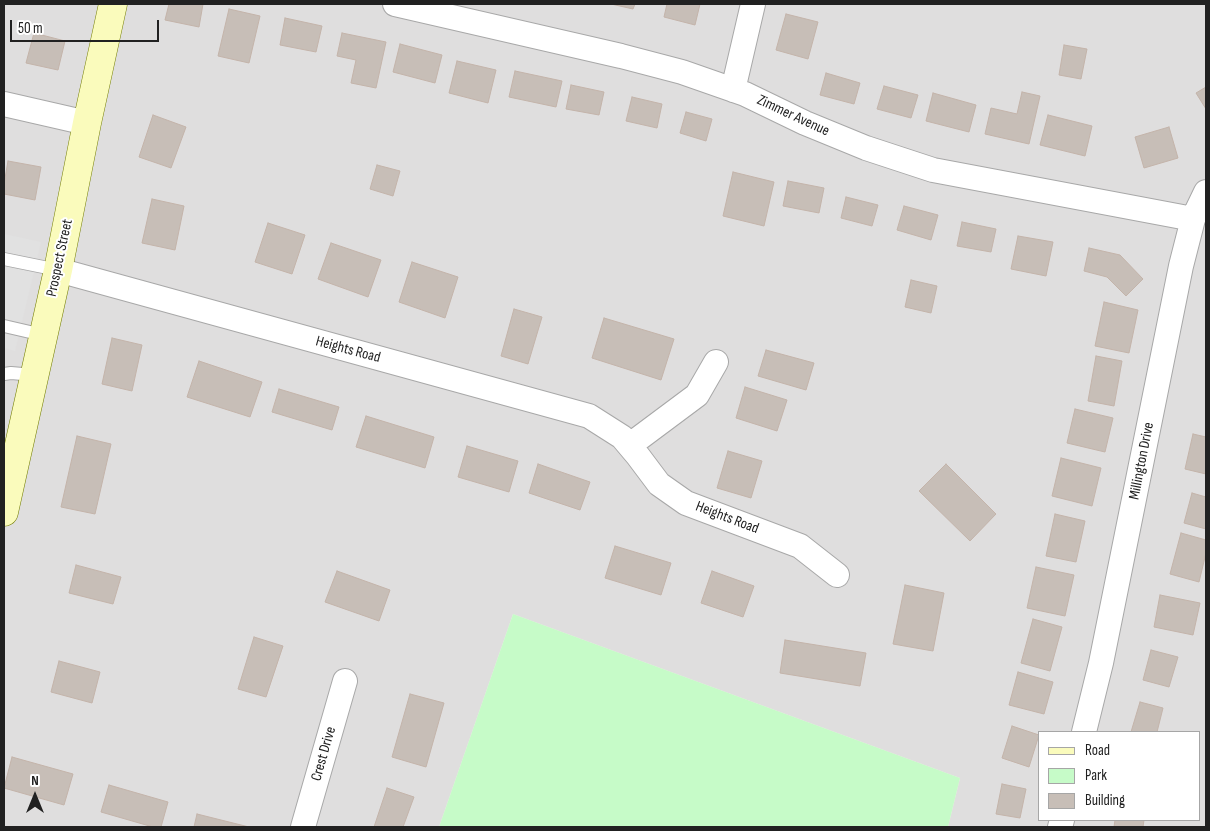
<!DOCTYPE html>
<html>
<head>
<meta charset="utf-8">
<style>
	body { margin:0 }
	#map { position:relative; width:1210px; height:831px; overflow:hidden; background:#f2eee8; font-family:"Sofia Sans Condensed",sans-serif }
	canvas { display:block }
	.frame { position:absolute; inset:0; border:5px solid #212121; pointer-events:none }
	.legend { position:absolute; left:1038px; top:731px; width:162px; height:90px; box-sizing:border-box; background:#fff; border:1px solid #a6a6a6; margin:0; padding:6px 9px; list-style:none; font-size:15px; color:#212121 }
	.legend li { display:flex; align-items:center; gap:10px; height:25px }
	.legend b { width:25px; border:1px solid #a6a6a6 }
	.north { position:absolute; left:10px; top:771px; width:50px; height:50px; -webkit-text-stroke:4px #fff; paint-order:stroke; rotate:0deg; font-size:14px; font-weight:700; line-height:20px; text-align:center; color:#212121 }
	.north::after { content:''; display:block; margin:auto; width:18px; height:22px; background:#212121; clip-path:polygon(50% 0,100% 100%,50% 72%,0 100%) }
	.scale { position:absolute; left:10px; top:20px; width:149px; height:22px; box-sizing:border-box; border:2px solid #212121; border-top:0; padding-left:6px; font-size:15px; line-height:18px; white-space:nowrap; color:#212121; -webkit-text-stroke:4px #fff; paint-order:stroke }
</style>
</head>
<body>
<div id="map">
<canvas width="1210" height="831"></canvas>
<div class="frame"></div>
<ul class="legend">
<li><b style="height:6px;background:#fafbbc"></b>Road</li>
<li><b style="height:14px;background:#c6fbc8"></b>Park</li>
<li><b style="height:14px;background:#c7beb7"></b>Building</li>
</ul>
<div class="north">N</div>
<div class="scale">50 m</div>
</div>
<script>
const ctx = document.querySelector('canvas').getContext('2d');
ctx.lineJoin = 'round';
function fill(path, color) { ctx.fillStyle = color; ctx.fill(path, 'evenodd'); }
const toPath = rows => new Path2D(rows.map(r => 'M' + r).join(''));
function stroke(path, color, width, dash) { ctx.strokeStyle = color; ctx.lineWidth = width; ctx.lineCap = dash ? 'butt' : 'round'; ctx.setLineDash(dash || []); ctx.stroke(path); }
function drawText(font, color, halo, rows, align = 'center') {
  ctx.font = font + ' "Sofia Sans Condensed",sans-serif'; ctx.lineWidth = 4; ctx.setLineDash([]); ctx.textBaseline = 'middle'; ctx.strokeStyle = halo; ctx.fillStyle = color; for (const [text, x, y, turn = 0] of rows) {
    ctx.save(); ctx.translate(x, y); ctx.rotate((+turn || 0) * Math.PI / 180); ctx.textAlign = isNaN(turn) ? turn : align; if (halo) ctx.strokeText(text, 0, 0); ctx.fillText(text, 0, 0); ctx.restore();
  }
}
const residential = toPath([
	[4,4,1206,4,1206,827,948,827,960,778,513,614,439,827,4,827],
	[1039,732,1199,732,1199,820,1039,820]
]);
const park = toPath([
	[513,614,960,778,948,827,439,827]
]);
const parking = toPath([
	[4,234,41,242,15,351,4,348]
]);
const building = toPath([
	[169,4,203,4,199,27,165,20,169,4],
	[611,4,635,4,633,9,611,4],
	[667,4,700,4,695,25,664,17,667,4],
	[229,9,260,16,249,63,218,56,229,9],
	[786,14,818,22,808,59,776,50,786,14],
	[285,18,322,26,316,52,280,45,285,18],
	[34,33,65,41,58,70,26,63,34,33],
	[342,33,386,42,376,88,351,83,356,60,337,56,342,33],
	[400,44,442,55,435,83,393,72,400,44],
	[1064,45,1087,49,1081,79,1059,75,1064,45],
	[457,61,496,70,488,103,449,93,457,61],
	[515,71,562,81,556,107,509,97,515,71],
	[826,73,860,83,854,104,820,95,826,73],
	[571,85,604,92,599,115,566,109,571,85],
	[884,86,918,95,911,118,877,109,884,86],
	[1206,87,1206,109,1196,93,1206,87],
	[1022,92,1040,96,1029,144,985,134,991,108,1017,114,1022,92],
	[933,93,976,105,969,132,926,121,933,93],
	[632,97,662,104,657,128,626,121,632,97],
	[686,112,712,119,706,141,680,133,686,112],
	[153,115,186,127,171,168,139,157,153,115],
	[1048,115,1092,126,1085,156,1040,145,1048,115],
	[1169,127,1178,158,1144,168,1135,137,1169,127],
	[8,161,41,167,35,200,4,194,4,184,8,161],
	[377,165,400,171,393,196,370,189,377,165],
	[733,172,774,182,764,226,723,216,733,172],
	[788,181,824,188,819,213,783,206,788,181],
	[846,197,878,205,872,226,841,218,846,197],
	[152,199,184,206,175,250,142,243,152,199],
	[904,206,938,215,931,240,897,230,904,206],
	[962,222,996,229,991,252,957,246,962,222],
	[268,223,305,235,292,274,255,262,268,223],
	[1018,236,1053,242,1046,276,1011,269,1018,236],
	[331,243,381,260,368,297,318,279,331,243],
	[1089,248,1120,255,1143,279,1126,296,1107,277,1084,271,1089,248],
	[412,262,458,277,445,318,399,302,412,262],
	[911,280,937,286,931,313,905,307,911,280],
	[1104,302,1138,310,1129,353,1095,346,1104,302],
	[514,309,542,317,528,364,501,356,514,309],
	[604,318,674,339,661,380,592,358,604,318],
	[112,338,142,345,132,391,102,384,112,338],
	[766,350,814,363,806,390,758,376,766,350],
	[1096,356,1122,361,1114,406,1088,401,1096,356],
	[199,361,262,382,250,417,187,397,199,361],
	[745,387,787,400,777,431,736,418,745,387],
	[279,389,339,407,332,430,272,412,279,389],
	[1075,409,1113,418,1105,452,1067,443,1075,409],
	[366,416,434,437,425,468,356,447,366,416],
	[1193,434,1206,437,1206,474,1185,469,1193,434],
	[77,436,111,444,95,514,61,507,77,436],
	[467,446,518,461,509,492,458,477,467,446],
	[728,451,762,461,751,498,717,488,728,451],
	[1061,458,1101,468,1092,506,1052,496,1061,458],
	[538,464,590,482,580,510,529,493,538,464],
	[946,464,996,514,970,541,919,491,946,464],
	[1192,493,1206,497,1206,529,1184,523,1192,493],
	[1055,514,1085,521,1076,562,1046,556,1055,514],
	[1181,533,1206,540,1206,553,1199,582,1170,574,1181,533],
	[615,546,671,563,661,595,605,578,615,546],
	[76,565,121,577,113,604,69,593,76,565],
	[1036,567,1074,575,1065,616,1027,608,1036,567],
	[337,571,390,590,379,621,325,602,337,571],
	[712,571,754,586,743,617,701,603,712,571],
	[905,585,944,593,933,651,893,644,905,585],
	[1160,595,1200,603,1193,635,1154,627,1160,595],
	[1033,619,1062,627,1050,671,1021,663,1033,619],
	[254,637,283,646,266,697,238,689,254,637],
	[785,640,866,653,860,686,780,673,785,640],
	[1151,650,1178,657,1169,687,1143,680,1151,650],
	[59,661,100,672,92,703,51,692,59,661],
	[1018,672,1053,682,1044,714,1009,705,1018,672],
	[410,694,444,703,426,767,392,757,410,694],
	[1140,702,1163,708,1157,732,1131,732,1140,702],
	[1012,726,1039,735,1029,767,1002,758,1012,726],
	[12,757,73,774,64,805,4,788,12,757],
	[1002,784,1026,789,1020,818,996,814,1002,784],
	[109,785,168,802,161,827,153,827,101,812,109,785],
	[387,788,414,797,403,827,374,827,387,788],
	[197,814,249,827,194,827,197,814],
	[1115,820,1144,820,1143,827,1114,827,1115,820]
]);
const service = toPath([
	[4,259,58,270],
	[4,326,43,335],
	[4,374,11,373,34,375]
]);
const minor = toPath([
	[395,4,621,56,682,72,745,94,805,123,866,148,933,170,1193,219],
	[733,90,753,4],
	[4,104,87,123],
	[58,270,589,416,622,437,638,456,659,484,686,503,800,546,837,575],
	[630,445,697,395,716,362],
	[1084,732,1101,663,1181,266,1193,219,1206,192],
	[303,827,345,681],
	[1060,827,1062,820]
]);
const secondary = toPath([
	[4,512,58,270,87,123,113,4]
]);
const streetNames = [
	["Zimmer Avenue",793,116,25],
	["Prospect Street",60,258,-78],
	["Heights Road",348,350,15],
	["Millington Drive",1142,461,-79],
	["Heights Road",727,518,21],
	["Crest Drive",324,754,-74]
];
fill(residential, '#dfdede');
fill(park, '#c6fbc8');
fill(parking, '#e1e1e1');
fill(building, '#c7beb7');
stroke(building, '#c4b4aa', 1);
stroke(service, '#a8a8a8', 14);
stroke(minor, '#a8a8a8', 26);
stroke(secondary, '#747e03', 29);
stroke(service, '#fff', 12);
stroke(minor, '#fff', 24);
stroke(secondary, '#fafbbc', 28);
drawText('15px', '#212121', '#fff', streetNames);
</script>
</body>
</html>
